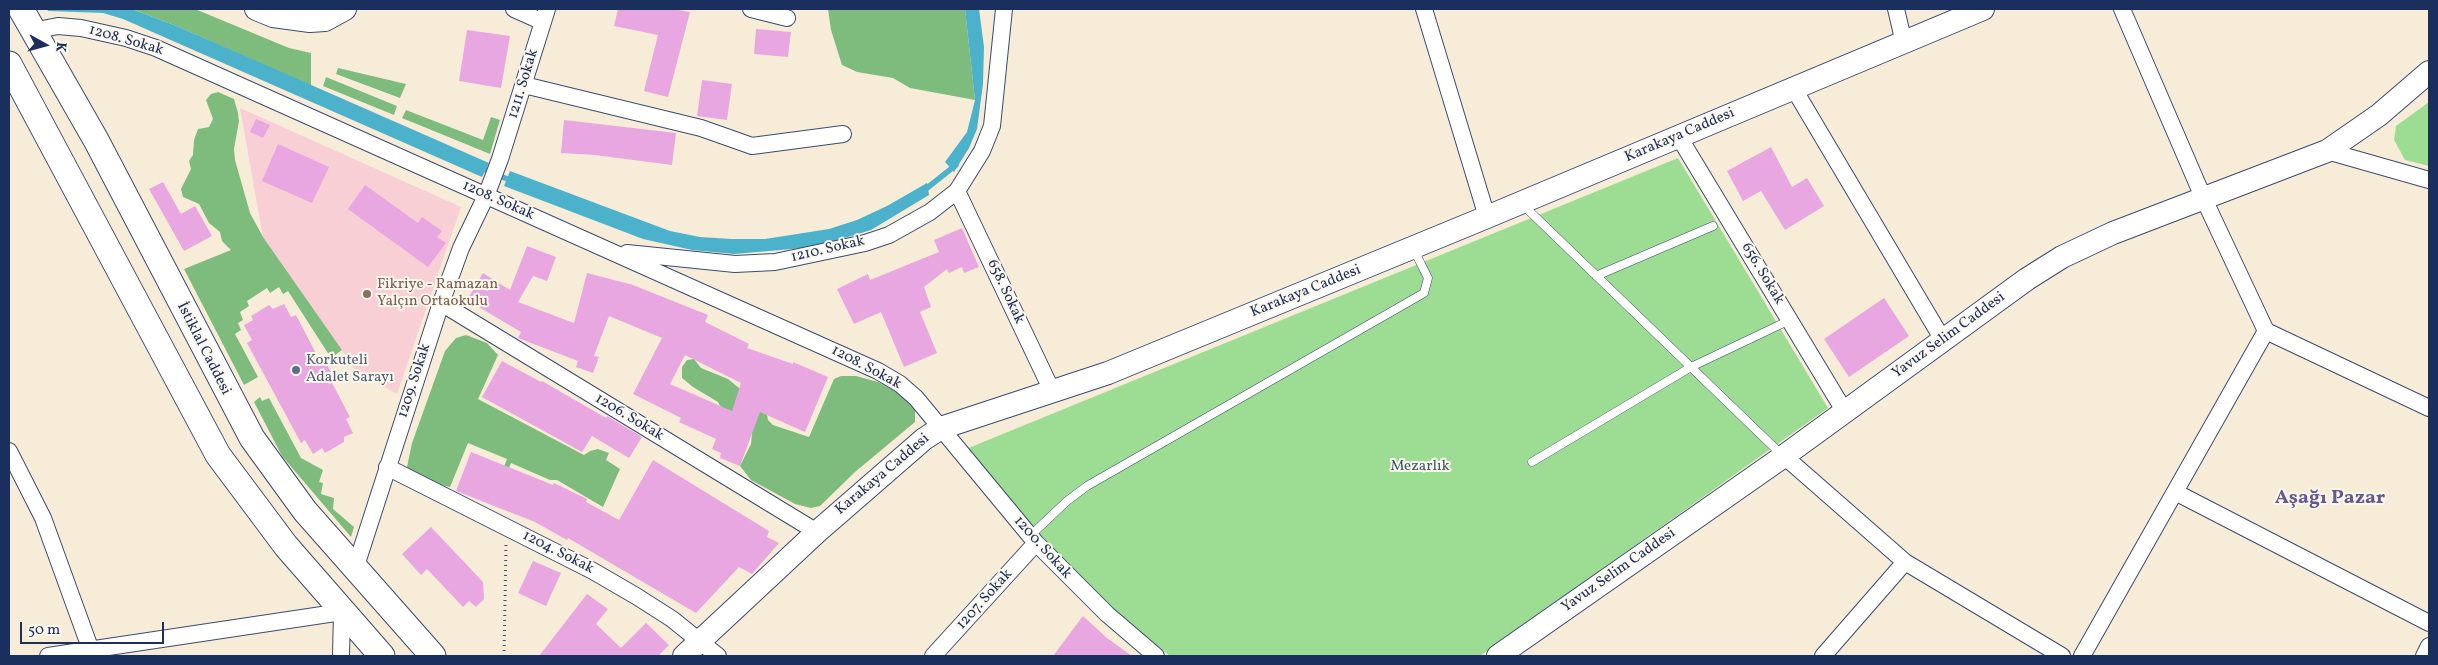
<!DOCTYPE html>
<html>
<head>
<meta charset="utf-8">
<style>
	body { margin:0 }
	#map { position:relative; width:2438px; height:665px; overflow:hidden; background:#f7ecd8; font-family:Vollkorn,serif }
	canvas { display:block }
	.frame { position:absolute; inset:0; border:10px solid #1b2f5e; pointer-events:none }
	.north { position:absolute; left:20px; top:20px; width:50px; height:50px; -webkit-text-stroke:4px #fbf7ec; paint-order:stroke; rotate:97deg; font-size:14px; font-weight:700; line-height:20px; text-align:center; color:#1b2f5e }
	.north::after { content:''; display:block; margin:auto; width:18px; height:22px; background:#1b2f5e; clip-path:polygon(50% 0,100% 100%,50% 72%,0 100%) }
	.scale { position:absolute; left:20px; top:622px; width:144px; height:22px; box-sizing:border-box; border:2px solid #1b2f5e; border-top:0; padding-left:6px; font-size:15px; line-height:18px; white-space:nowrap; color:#1b2f5e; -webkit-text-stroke:4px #fbf7ec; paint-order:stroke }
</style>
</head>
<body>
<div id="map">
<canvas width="2438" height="665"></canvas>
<div class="frame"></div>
<div class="north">K</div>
<div class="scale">50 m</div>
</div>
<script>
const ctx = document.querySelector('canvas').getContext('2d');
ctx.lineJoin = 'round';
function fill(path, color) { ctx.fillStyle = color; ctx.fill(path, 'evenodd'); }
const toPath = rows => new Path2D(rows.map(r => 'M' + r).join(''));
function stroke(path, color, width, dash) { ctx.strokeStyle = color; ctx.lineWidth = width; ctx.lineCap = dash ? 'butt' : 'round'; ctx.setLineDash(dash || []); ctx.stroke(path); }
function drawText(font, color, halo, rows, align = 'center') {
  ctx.font = font + ' Vollkorn,serif'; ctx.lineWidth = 4; ctx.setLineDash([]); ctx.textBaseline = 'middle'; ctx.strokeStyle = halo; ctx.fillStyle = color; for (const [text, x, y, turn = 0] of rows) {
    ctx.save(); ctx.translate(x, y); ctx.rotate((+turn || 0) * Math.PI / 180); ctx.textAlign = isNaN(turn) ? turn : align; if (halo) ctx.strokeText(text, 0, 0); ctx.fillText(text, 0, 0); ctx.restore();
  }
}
const built = toPath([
	[240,108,461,207,397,394,357,372,263,237]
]);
const green = toPath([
	[2429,102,2429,166,2405,160,2394,140,2396,126],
	[1678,158,1828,408,1480,656,1170,656,1105,603,1071,569,966,449]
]);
const forest = toPath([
	[132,9,195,9,289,48,311,53,311,86,179,27],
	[828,9,965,9,975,100,910,88,893,78,857,72,842,65,831,30],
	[338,68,406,84,400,98,336,74],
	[326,77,397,106,394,115,323,86],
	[218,92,234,99,238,113,239,121,234,149,235,160,250,213,263,237,342,350,331,358,288,291,283,294,279,287,270,293,267,288,247,301,249,306,240,312,243,320,238,323,241,330,235,334,258,377,244,385,184,269,231,250,222,241,220,232,209,223,199,204,183,197,181,189,191,169,189,161,193,155,194,140,198,129,209,127,213,119,206,100,211,94],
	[406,110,483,140,491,117,500,120,490,154,402,118],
	[466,335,487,343,498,355,478,399,584,455,590,451,598,449,609,453,606,460,620,469,603,507,557,480,550,480,511,463,499,492,495,490,507,459,468,443,450,487,430,482,413,474,407,467,412,443,445,351,456,338],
	[694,359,701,368,728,379,766,410,768,420,773,425,809,437,834,379,841,376,856,376,878,382,897,392,915,408,915,422,855,472,820,506,811,508,795,504,751,480,740,466,751,444,752,434,748,425,720,406,718,402,693,387,682,378,682,367,687,360],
	[260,397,262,401,269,398,301,458,323,470,319,482,323,483,321,494,334,498,333,509,354,527,351,537,282,456,254,402]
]);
const water = toPath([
	[47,9,132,9,179,27,489,163,482,177,123,19,103,13,48,11],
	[965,9,979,9,984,47,983,84,977,129,969,148,954,172,945,162,967,132,975,100],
	[510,171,670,231,700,237,732,239,765,239,829,229,857,220,887,206,927,183,929,195,871,230,815,247,734,254,692,250,643,239,504,186]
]);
const stream = toPath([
	[479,167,512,181],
	[922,192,956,165]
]);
const building = toPath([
	[618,9,672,9,690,12,668,97,644,91,658,35,614,26],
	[756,29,791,32,788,57,754,54],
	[467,30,510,36,501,88,459,81],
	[702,80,732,84,727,120,697,116],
	[256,119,270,125,263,138,250,132],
	[564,120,676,133,672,165,595,155,561,153],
	[278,144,329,167,312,203,262,181],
	[1771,147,1792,187,1807,178,1824,206,1785,230,1761,191,1743,201,1727,171],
	[163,182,181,214,195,206,212,236,184,251,149,189],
	[365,185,418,223,422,217,442,231,437,237,446,243,428,267,348,209],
	[962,228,979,267,964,273,962,267,949,273,947,269,924,287,931,307,920,312,937,353,904,367,881,312,854,324,837,289,868,274,870,280,939,252,934,240],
	[527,246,556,257,547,281,533,276,518,302,574,323,587,273,633,285,708,315,705,322,749,344,747,348,793,364,793,362,828,377,805,432,760,412,740,466,720,458,721,453,712,449,716,439,679,422,681,418,633,394,662,338,609,316,594,356,599,357,593,373,576,367,578,361,518,338,521,332,467,300,483,273,510,290],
	[685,355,741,383,732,411,670,384],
	[1884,298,1909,336,1849,377,1824,339],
	[284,304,291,317,296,315,320,361,324,359,335,380,331,381,350,417,346,419,353,433,344,437,344,442,325,453,322,448,313,454,305,440,301,443,247,343,252,340,244,325,253,320,251,316,269,305,273,309],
	[502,361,541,382,542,381,606,418,607,416,642,437,629,458,592,436,582,452,482,397],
	[471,452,553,485,554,483,587,499,586,502,619,520,653,460,769,531,767,537,779,543,752,574,739,567,696,613,568,538,567,540,535,522,456,491],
	[431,527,483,582,484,599,476,607,469,601,463,607,427,569,421,575,402,554],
	[533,561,561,573,546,606,518,593],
	[587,594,608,609,596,624,621,648,646,623,669,645,658,656,539,656],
	[1083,616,1107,638,1132,656,1053,656]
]);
const path = toPath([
	[504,656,506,545]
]);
const lane = toPath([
	[1522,204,1782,455],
	[1596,276,1713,226],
	[1532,462,1691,367,1790,320],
	[1030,536,1067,501,1087,486,1424,293,1428,278,1414,250]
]);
const street = toPath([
	[514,9,543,22],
	[751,9,787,18],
	[1424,9,1487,217],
	[1896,9,1904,43],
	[2122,9,2203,197,2266,331,2429,408],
	[32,31,58,26,81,28,126,38,156,48,878,371,900,384,916,398,1036,543,1107,614,1156,656],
	[524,85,701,128,752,146,843,134],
	[1794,89,1943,340],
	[1679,137,1845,412],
	[2327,151,2429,180],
	[957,191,1053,393],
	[627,253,735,264,775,262,865,243,889,235,930,212,957,191,982,151,992,126,1004,9],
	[441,303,817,532],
	[9,451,43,518,93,656],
	[1784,456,1905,562,2062,656],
	[387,467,593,571,636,596,672,619,718,656],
	[2175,492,2429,623],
	[355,569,441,303,461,248,486,196,500,159,547,9],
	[48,656,342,612,341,656],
	[933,656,1036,543],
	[1823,656,1905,562],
	[2082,656,2266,331],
	[2424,656,2429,646]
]);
const secondary = toPath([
	[256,9,273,16,310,21,325,20,345,9],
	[684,656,817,532,924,439,941,428,1108,373,1487,217,1983,9],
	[1498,656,1784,456,2027,279,2062,257,2113,233,2327,151,2379,115,2429,72]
]);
const primary = toPath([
	[21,9,96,140,252,438,305,511,433,656],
	[9,64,218,455,286,546,382,656]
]);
const markers = [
	[367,294,5,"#8d6e63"],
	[296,370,5,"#5c6f8a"]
];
const streetNames = [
	["1208. Sokak",126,41,16],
	["1211. Sokak",524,84,-73],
	["Karakaya Caddesi",1680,136,-23],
	["1208. Sokak",498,201,24],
	["1210. Sokak",828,250,-13],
	["656. Sokak",1762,274,59],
	["658. Sokak",1005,292,65],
	["Karakaya Caddesi",1306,292,-22],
	["Yavuz Selim Caddesi",1949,336,-36],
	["İstiklal Caddesi",203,349,63],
	["1208. Sokak",866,368,28],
	["1209. Sokak",415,381,-72],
	["1206. Sokak",629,418,31],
	["Karakaya Caddesi",883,475,-40],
	["1200. Sokak",1042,548,48],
	["1204. Sokak",558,553,27],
	["Yavuz Selim Caddesi",1619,571,-35],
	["1207. Sokak",985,600,-48]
];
const educationNames = [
	["Fikriye - Ramazan",377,285],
	["Yalçın Ortaokulu",377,302]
];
const serviceNames = [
	["Korkuteli",306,361],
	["Adalet Sarayı",306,378]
];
const parkNames = [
	["Mezarlık",1420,467]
];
const districtNames = [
	["Aşağı Pazar",2330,499]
];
fill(built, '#f7cfd5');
fill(green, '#9ddd93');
fill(forest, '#7ebc7d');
fill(water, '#4cb2cb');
stroke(stream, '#4cb2cb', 5.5);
fill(building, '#e8a7e0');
stroke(lane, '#3c4b70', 9);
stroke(street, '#3c4b70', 18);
stroke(secondary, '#3c4b70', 24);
stroke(primary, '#3c4b70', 27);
stroke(path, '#3c4b70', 3, [1, 4]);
stroke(lane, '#fff', 8);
stroke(street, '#fff', 16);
stroke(secondary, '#fff', 22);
stroke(primary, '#fff', 25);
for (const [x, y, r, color] of markers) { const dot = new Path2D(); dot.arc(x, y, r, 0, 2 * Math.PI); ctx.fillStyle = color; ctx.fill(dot); stroke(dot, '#fbf7ec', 2); }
drawText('15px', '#1b2f5e', '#fbf7ec', streetNames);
drawText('15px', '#785e54', '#fbf7ec', educationNames, 'left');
drawText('15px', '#4e5e75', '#fbf7ec', serviceNames, 'left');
drawText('15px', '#3c5a6b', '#fbf7ec', parkNames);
drawText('bold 20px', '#63598c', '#fbf7ec', districtNames);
</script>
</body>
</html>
